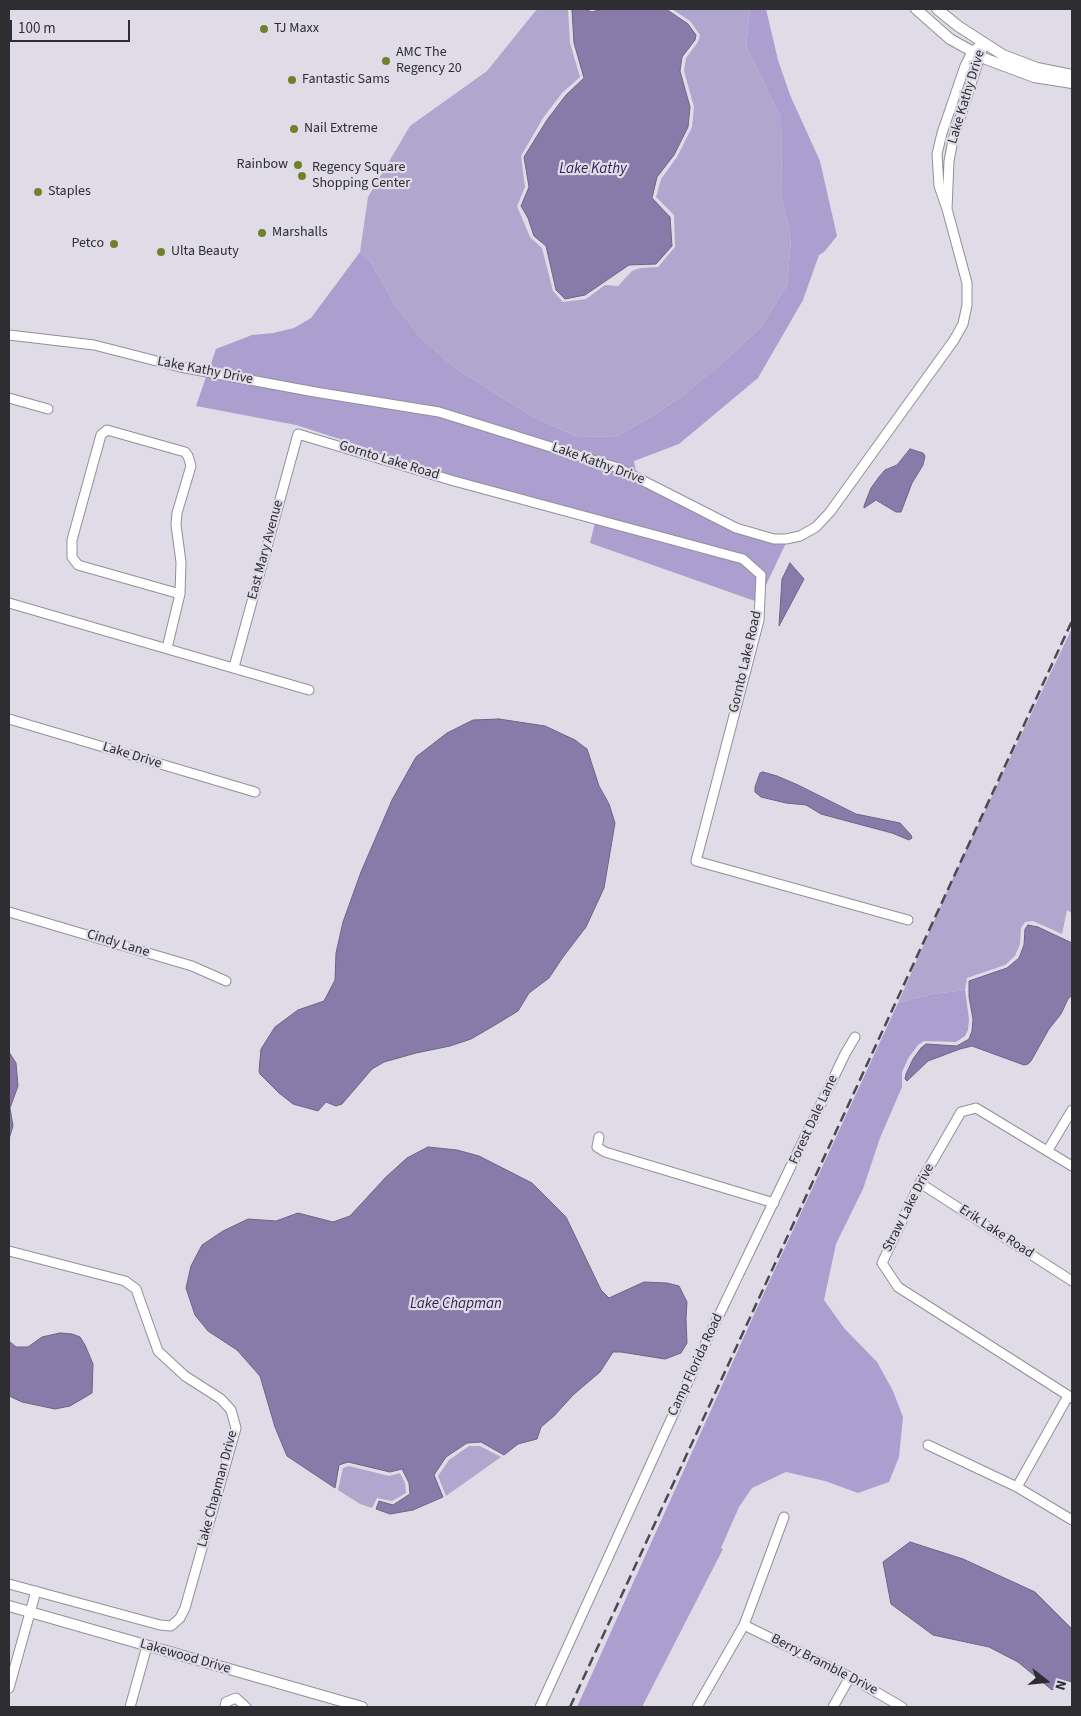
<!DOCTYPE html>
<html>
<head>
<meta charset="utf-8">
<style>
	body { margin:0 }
	#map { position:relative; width:1081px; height:1716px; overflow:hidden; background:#dfdce8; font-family:"Source Sans 3",sans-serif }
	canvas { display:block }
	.frame { position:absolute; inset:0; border:10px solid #2e2d32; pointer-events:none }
	.north { position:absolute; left:1021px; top:1656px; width:50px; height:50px; -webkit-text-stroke:4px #dfdce8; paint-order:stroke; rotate:106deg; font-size:14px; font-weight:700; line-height:20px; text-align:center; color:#2e2d32 }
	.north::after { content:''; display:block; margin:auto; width:18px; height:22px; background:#2e2d32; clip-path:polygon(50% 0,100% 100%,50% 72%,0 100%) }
	.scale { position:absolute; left:10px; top:20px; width:120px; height:22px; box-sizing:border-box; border:2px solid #2e2d32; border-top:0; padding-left:6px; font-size:15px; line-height:18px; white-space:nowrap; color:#2e2d32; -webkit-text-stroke:4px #dfdce8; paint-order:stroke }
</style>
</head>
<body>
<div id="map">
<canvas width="1081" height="1716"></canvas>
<div class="frame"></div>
<div class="north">N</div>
<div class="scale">100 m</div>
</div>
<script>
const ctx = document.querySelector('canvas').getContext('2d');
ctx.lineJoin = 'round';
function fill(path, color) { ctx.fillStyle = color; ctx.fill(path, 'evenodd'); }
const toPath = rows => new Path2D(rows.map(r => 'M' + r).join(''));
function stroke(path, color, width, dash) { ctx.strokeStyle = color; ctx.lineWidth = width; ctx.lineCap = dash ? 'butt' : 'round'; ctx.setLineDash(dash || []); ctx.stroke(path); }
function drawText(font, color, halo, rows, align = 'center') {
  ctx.font = font + ' "Source Sans 3",sans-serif'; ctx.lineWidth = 4.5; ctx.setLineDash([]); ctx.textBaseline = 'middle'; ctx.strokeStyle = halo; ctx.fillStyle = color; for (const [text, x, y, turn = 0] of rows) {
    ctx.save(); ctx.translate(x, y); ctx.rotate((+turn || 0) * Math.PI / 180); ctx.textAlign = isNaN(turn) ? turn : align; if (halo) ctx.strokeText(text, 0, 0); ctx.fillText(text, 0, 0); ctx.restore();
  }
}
const green = toPath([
	[537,9,568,9,570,43,580,77,562,93,543,118,521,156,525,187,517,206,530,237,542,248,553,291,563,302,586,299,605,285,618,286,632,271,640,268,658,267,675,247,674,215,656,197,661,179,677,157,692,127,694,107,684,71,686,58,698,42,700,35,690,21,672,9,750,9,746,46,781,118,782,199,791,239,787,285,762,326,728,358,685,394,646,420,615,437,575,436,528,414,454,367,420,337,396,306,370,261,360,252,368,197,410,126,487,71],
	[1072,628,1072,913,1067,910,1062,934,1033,921,1025,922,1021,928,1020,944,1015,956,1005,965,967,978,965,990,932,994,898,1003,954,876],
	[469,1446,480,1446,501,1457,446,1496,438,1476,449,1460],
	[349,1466,389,1476,400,1473,405,1483,406,1493,392,1501,377,1498,372,1508,360,1504,338,1490,343,1468]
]);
const forest = toPath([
	[750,9,766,9,778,60,790,95,820,161,837,236,824,252,819,255,803,300,758,378,679,444,634,461,636,472,602,458,440,408,209,369,216,349,252,335,273,333,294,328,311,318,360,252,370,261,396,306,420,337,454,367,528,414,575,436,615,437,646,420,685,394,728,358,762,326,787,285,791,239,782,199,781,118,746,46],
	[206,377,319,397,438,416,617,472,734,532,767,541,786,543,765,587,764,573,744,555,455,477,372,451,361,446,296,425,196,406],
	[595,523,741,562,756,577,755,601,590,543],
	[965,990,969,1019,968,1030,965,1036,956,1042,924,1041,918,1045,909,1057,902,1072,902,1087,880,1138,863,1189,836,1244,824,1300,844,1328,877,1362,893,1391,903,1417,899,1457,889,1482,858,1493,825,1481,786,1472,752,1488,739,1507,721,1548,723,1549,642,1707,577,1707,757,1308,898,1003,932,994]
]);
const water = toPath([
	[574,9,584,9,592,12,602,9,666,9,688,24,696,35,695,40,682,57,680,71,690,107,688,127,674,155,657,177,652,198,670,217,672,246,656,264,629,265,585,295,565,299,556,290,546,246,534,236,528,218,521,206,529,187,524,157,547,120,566,95,584,78,574,43,572,10,574,9],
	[910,449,923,453,925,456,923,465,912,483,901,512,896,512,876,500,864,508,864,506,871,488,879,477,885,470,897,465,910,449],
	[790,563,804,579,779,626,782,579,790,563],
	[499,719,545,726,575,740,587,749,599,786,609,804,615,823,604,888,586,927,563,957,549,978,529,993,518,1011,495,1025,471,1039,450,1046,416,1053,384,1062,372,1069,342,1104,336,1106,326,1102,318,1111,293,1104,279,1093,260,1074,259,1071,261,1049,275,1027,298,1010,324,1001,335,980,336,953,343,922,361,872,392,800,416,757,447,733,473,720,499,719],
	[763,772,777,776,798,785,856,814,900,823,911,835,912,838,909,840,892,833,832,817,821,814,806,805,786,803,761,797,755,792,755,787,760,773,763,772],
	[1028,925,1038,927,1072,943,1072,995,1068,999,1061,1014,1049,1029,1031,1061,1028,1064,1024,1065,972,1046,960,1049,928,1061,907,1081,905,1079,906,1074,913,1059,921,1048,926,1044,957,1046,969,1039,972,1031,973,1019,969,997,969,981,1007,968,1019,958,1024,945,1025,929,1028,925],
	[9,1052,16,1063,18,1086,10,1108,13,1126,9,1139,9,1052],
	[428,1147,457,1150,479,1156,532,1183,566,1217,601,1290,609,1298,644,1282,667,1283,679,1286,687,1302,686,1319,687,1343,681,1353,665,1359,621,1352,613,1352,600,1372,573,1395,554,1416,541,1427,537,1439,518,1444,504,1455,481,1442,467,1443,446,1457,434,1475,443,1497,413,1510,390,1514,376,1509,379,1501,393,1505,410,1494,409,1483,402,1469,390,1472,348,1462,339,1465,335,1488,287,1456,275,1427,260,1376,237,1350,208,1331,195,1315,186,1288,191,1266,202,1245,223,1231,248,1219,276,1221,298,1213,333,1222,350,1216,386,1177,407,1158,428,1147],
	[60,1333,72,1334,80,1337,85,1345,93,1364,92,1393,70,1406,55,1409,22,1402,9,1396,9,1341,16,1347,28,1347,42,1337,60,1333],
	[910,1542,963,1559,1035,1592,1072,1629,1072,1682,1065,1680,1052,1690,1018,1662,989,1647,933,1635,891,1604,883,1562,910,1542]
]);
const minor = toPath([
	[947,209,949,161,953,140,982,50],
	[9,335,94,345,180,367,315,392,439,412,618,468,736,528,774,539,786,539,800,536,816,527,830,512,954,340,963,324,967,305,967,283,947,209,939,186,937,154,942,133,965,66,972,52,983,43],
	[9,398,48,409],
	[9,603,309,690],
	[167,648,180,594,181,562,176,525,177,513,191,466,188,456,185,452,107,430,101,435,72,540,72,557,78,565,180,594],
	[234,667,298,434,454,481,743,559,761,575,759,620,696,861,908,920],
	[9,719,255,792],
	[9,912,192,966,226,981],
	[599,1137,597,1147,605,1152,774,1203],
	[1048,1150,1072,1110],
	[1072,1166,976,1108,961,1112,920,1183,882,1263,898,1287,1072,1398],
	[920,1183,1072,1281],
	[9,1251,125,1281,136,1289,158,1351,185,1376,221,1399,231,1410,236,1428,185,1608,180,1618,171,1626,160,1625,9,1584],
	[928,1445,1017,1487,1072,1520],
	[1017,1487,1068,1396],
	[744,1625,850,1677,902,1707],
	[9,1688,36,1591],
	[130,1707,147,1646],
	[225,1707,226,1702,236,1698,246,1707],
	[540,1707,708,1338,845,1054,855,1037],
	[697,1707,744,1625,784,1517],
	[833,1707,850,1677]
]);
const tertiary = toPath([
	[916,9,950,39,986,59,1034,77,1072,83],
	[937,9,958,26,1003,55,1037,68,1072,75],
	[9,1606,362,1707]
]);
const rail = toPath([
	[570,1707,1072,621]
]);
const markers = [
	[264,29,5,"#727f2c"],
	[386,61,5,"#727f2c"],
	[292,80,5,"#727f2c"],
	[294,129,5,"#727f2c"],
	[298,165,5,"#727f2c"],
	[302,176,5,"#727f2c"],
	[38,192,5,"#727f2c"],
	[262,233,5,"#727f2c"],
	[114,244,5,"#727f2c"],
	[161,252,5,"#727f2c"]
];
const poiNames = [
	["TJ Maxx",274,29],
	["AMC The",396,53],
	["Regency 20",396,69],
	["Fantastic Sams",302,80],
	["Nail Extreme",304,129],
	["Rainbow",288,165,"right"],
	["Regency Square",312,168],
	["Shopping Center",312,184],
	["Staples",48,192],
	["Marshalls",272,233],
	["Petco",104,244,"right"],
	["Ulta Beauty",171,252]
];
const streetNames = [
	["Lake Kathy Drive",967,97,-73],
	["Lake Kathy Drive",205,371,11],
	["Gornto Lake Road",389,461,17],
	["Lake Kathy Drive",598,464,20],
	["East Mary Avenue",266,550,-75],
	["Gornto Lake Road",746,662,-77],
	["Lake Drive",132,756,17],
	["Cindy Lane",118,944,17],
	["Forest Dale Lane",814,1120,-65],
	["Straw Lake Drive",909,1208,-63],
	["Erik Lake Road",996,1232,33],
	["Camp Florida Road",696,1365,-65],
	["Lake Chapman Drive",218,1489,-75],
	["Lakewood Drive",185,1657,16],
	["Berry Bramble Drive",824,1665,27]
];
const waterNames = [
	["Lake Kathy",593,170],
	["Lake Chapman",456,1305]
];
fill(green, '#b1a6ce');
fill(forest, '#ac9fcf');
fill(water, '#887ba9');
stroke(water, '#6d6485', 1);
stroke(minor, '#928f9a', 11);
stroke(tertiary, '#928f9a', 12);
stroke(minor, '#fff', 9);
stroke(tertiary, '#fff', 10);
stroke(rail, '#4b4a50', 2.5, [10, 5]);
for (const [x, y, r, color] of markers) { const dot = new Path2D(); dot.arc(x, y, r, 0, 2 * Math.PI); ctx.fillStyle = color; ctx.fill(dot); stroke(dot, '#dfdce8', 2); }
drawText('14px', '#2e2d32', '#dfdce8', poiNames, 'left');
drawText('14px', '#2e2d32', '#dfdce8', streetNames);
drawText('italic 15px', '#311b54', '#dfdce8', waterNames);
</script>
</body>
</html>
